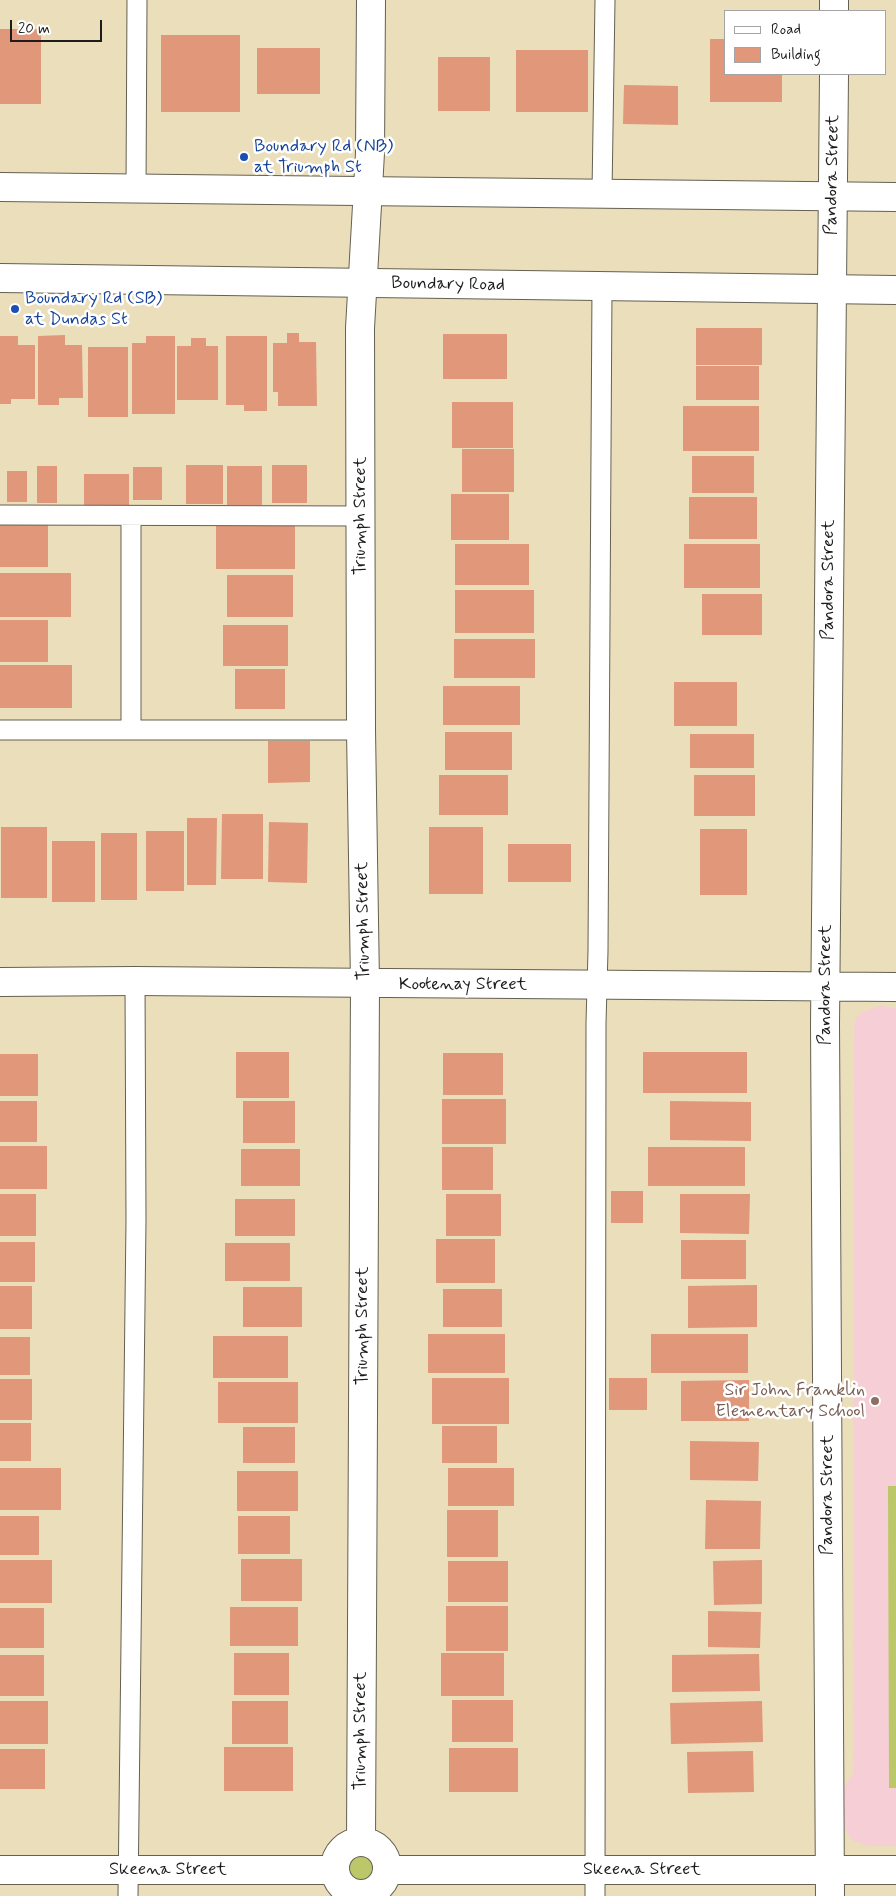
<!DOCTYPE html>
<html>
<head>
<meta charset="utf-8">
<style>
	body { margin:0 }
	#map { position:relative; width:896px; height:1896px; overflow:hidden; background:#ebdeba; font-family:Mynerve,sans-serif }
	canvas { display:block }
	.legend { position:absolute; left:724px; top:10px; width:162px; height:65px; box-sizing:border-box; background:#fff; border:1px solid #a4a4a4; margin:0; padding:6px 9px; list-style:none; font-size:15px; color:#1c1c1c }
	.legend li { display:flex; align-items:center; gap:10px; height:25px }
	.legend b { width:25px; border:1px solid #a4a4a4 }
	.scale { position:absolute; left:10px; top:20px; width:92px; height:22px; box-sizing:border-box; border:2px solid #1c1c1c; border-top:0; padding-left:6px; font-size:15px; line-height:18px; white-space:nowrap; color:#1c1c1c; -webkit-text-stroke:4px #fff; paint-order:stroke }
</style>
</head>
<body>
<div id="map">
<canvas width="896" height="1896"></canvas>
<ul class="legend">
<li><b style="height:6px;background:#fff"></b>Road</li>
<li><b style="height:14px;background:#e0977a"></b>Building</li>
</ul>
<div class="scale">20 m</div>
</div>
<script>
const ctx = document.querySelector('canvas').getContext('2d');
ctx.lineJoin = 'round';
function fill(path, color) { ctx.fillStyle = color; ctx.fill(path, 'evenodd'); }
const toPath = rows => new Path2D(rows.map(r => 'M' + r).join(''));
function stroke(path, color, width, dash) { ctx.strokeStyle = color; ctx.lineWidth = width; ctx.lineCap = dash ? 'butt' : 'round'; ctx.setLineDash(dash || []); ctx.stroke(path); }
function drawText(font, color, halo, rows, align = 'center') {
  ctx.font = font + ' Mynerve,sans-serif'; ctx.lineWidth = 5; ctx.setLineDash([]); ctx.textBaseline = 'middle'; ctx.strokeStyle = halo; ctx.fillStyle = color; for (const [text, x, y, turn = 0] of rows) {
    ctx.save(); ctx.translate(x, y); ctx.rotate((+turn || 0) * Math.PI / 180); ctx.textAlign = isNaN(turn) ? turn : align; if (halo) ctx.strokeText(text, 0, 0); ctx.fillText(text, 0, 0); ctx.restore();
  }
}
const built = toPath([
	[881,1005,896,1009,896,1846,869,1846,853,1841,847,1833,843,1823,843,1789,853,1773,854,1028,856,1018,862,1012]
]);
const green = toPath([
	[888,1486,896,1486,896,1788,889,1788],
	'342 1869a18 18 0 1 1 36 0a18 18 0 1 1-36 0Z'
]);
const building = toPath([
	[0,29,41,29,41,104,0,104],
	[161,35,240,35,240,112,161,112],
	[710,39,725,39,725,74,782,74,782,102,710,102],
	[257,48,320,48,320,94,257,94],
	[516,50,588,50,588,112,516,112],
	[438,57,490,57,490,111,438,111],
	[624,85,678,86,678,125,623,124],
	[696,328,762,328,762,365,696,365],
	[287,333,299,333,299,342,316,342,317,406,278,406,278,392,273,392,273,343,287,343],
	[443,334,507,334,507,379,443,379],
	[65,335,65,345,82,345,83,398,59,398,59,405,38,405,38,336],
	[0,336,18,336,18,345,35,345,35,399,11,399,11,404,0,404],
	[146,336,175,336,175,414,132,414,132,343,146,343],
	[226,336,267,336,267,411,244,411,244,405,226,405],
	[191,338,206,338,206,346,218,346,218,400,177,400,177,346,191,346],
	[88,347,128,347,128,417,88,417],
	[696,366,759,366,759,400,696,400],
	[452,402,513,402,513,448,452,448],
	[683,406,759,406,759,451,683,451],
	[462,449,514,449,514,492,462,492],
	[692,456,754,456,754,493,692,493],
	[186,465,223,465,223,504,186,504],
	[272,465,307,465,307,503,272,503],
	[37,466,57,466,57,503,37,503],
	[227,466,262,466,262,505,227,505],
	[133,467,162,467,162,500,133,500],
	[7,471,27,471,27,502,7,502],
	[84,474,129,474,129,507,84,507],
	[451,494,509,494,509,540,451,540],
	[689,497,757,497,757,539,689,539],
	[0,523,48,523,48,567,0,567],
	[216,524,295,524,295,569,216,569],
	[455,544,529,544,529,585,455,585],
	[684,544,760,544,760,588,684,588],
	[0,573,71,573,71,617,0,617],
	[227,575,293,575,293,617,227,617],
	[455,590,534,590,534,633,455,633],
	[702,594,762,594,762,635,702,635],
	[0,620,48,620,48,662,0,662],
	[223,625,288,625,288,666,223,666],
	[454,639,535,639,535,678,454,678],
	[0,665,72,665,72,708,0,708],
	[235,669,285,669,285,709,235,709],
	[674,682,737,682,737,726,674,726],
	[443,686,520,686,520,725,443,725],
	[445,732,512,732,512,770,445,770],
	[690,734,754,734,754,768,690,768],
	[268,741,310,741,310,782,268,783],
	[439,775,508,775,508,815,439,815],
	[694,775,755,775,755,816,694,816],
	[222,814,263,814,263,879,221,879],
	[187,818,217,818,216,885,187,885],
	[269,822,308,823,307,883,268,882],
	[1,827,47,827,47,898,1,898],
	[429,827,483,827,483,894,429,894],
	[700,829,747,829,747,895,700,895],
	[146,831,184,831,184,891,146,891],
	[101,833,137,833,137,900,101,900],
	[52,841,95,841,95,902,52,902],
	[508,844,571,844,571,882,508,882],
	[236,1052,289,1052,289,1098,236,1098],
	[643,1052,747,1052,747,1093,643,1093],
	[443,1053,503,1053,503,1095,443,1095],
	[0,1054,38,1054,38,1096,0,1096],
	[442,1099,506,1099,506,1144,442,1144],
	[0,1101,37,1101,37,1142,0,1142],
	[243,1101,295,1101,295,1143,243,1143],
	[670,1101,751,1102,751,1141,670,1140],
	[0,1146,47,1146,47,1189,0,1189],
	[442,1147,493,1147,493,1190,442,1190],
	[648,1147,745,1147,745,1186,648,1186],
	[241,1149,300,1149,300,1186,241,1186],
	[611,1191,643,1191,643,1223,611,1223],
	[0,1194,36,1194,36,1236,0,1236],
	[446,1194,501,1194,501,1236,446,1236],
	[680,1194,750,1194,749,1234,680,1233],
	[235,1199,295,1199,295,1236,235,1236],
	[436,1239,495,1239,495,1283,436,1283],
	[681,1240,746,1240,746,1279,681,1279],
	[0,1242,35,1242,35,1282,0,1282],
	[225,1243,290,1243,290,1281,225,1281],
	[757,1285,757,1327,688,1328,688,1286],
	[0,1286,32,1286,32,1329,0,1329],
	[243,1287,302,1287,302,1327,243,1327],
	[443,1289,502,1289,502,1327,443,1327],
	[428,1334,505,1334,505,1373,428,1373],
	[651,1334,748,1334,748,1373,651,1373],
	[213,1336,288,1336,288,1378,213,1378],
	[0,1337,30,1337,30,1375,0,1375],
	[432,1378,509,1378,509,1424,432,1424],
	[609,1378,647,1378,647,1410,609,1410],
	[0,1379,32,1379,32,1420,0,1420],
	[749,1380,749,1421,681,1421,681,1381],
	[218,1382,298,1382,298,1423,218,1423],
	[0,1423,31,1423,31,1461,0,1461],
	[442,1426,497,1426,497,1463,442,1463],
	[243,1427,295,1427,295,1463,243,1463],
	[690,1441,759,1442,758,1481,690,1480],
	[0,1468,61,1468,61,1510,0,1510],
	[448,1468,514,1468,514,1506,448,1506],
	[237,1471,298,1471,298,1511,237,1511],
	[706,1500,761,1501,760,1549,705,1549],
	[447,1510,498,1510,498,1557,447,1557],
	[0,1516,39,1516,39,1555,0,1555],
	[238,1516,290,1516,290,1554,238,1554],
	[241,1559,302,1559,302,1601,241,1601],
	[0,1560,52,1560,52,1603,0,1603],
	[762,1560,762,1604,714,1605,713,1561],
	[448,1561,508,1561,508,1602,448,1602],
	[446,1606,508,1606,508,1651,446,1651],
	[230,1607,298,1607,298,1646,230,1646],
	[0,1608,44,1608,44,1648,0,1648],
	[708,1611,761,1612,760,1648,708,1647],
	[234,1653,289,1653,289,1695,234,1695],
	[441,1653,504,1653,504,1696,441,1696],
	[759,1654,760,1691,672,1692,672,1655],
	[0,1655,44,1655,44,1696,0,1696],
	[452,1700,513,1700,513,1742,452,1742],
	[0,1701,48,1701,48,1744,0,1744],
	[232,1701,288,1701,288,1744,232,1744],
	[762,1701,763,1742,671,1744,670,1703],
	[224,1747,293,1747,293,1791,224,1791],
	[449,1748,518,1748,518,1792,449,1792],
	[0,1749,45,1749,45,1789,0,1789],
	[753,1751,754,1792,688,1793,687,1752]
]);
const service = toPath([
	[136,189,137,0],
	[602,193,605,0],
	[0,515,361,516],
	[131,516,131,730],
	[0,730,361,730],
	[128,1896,136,1220,135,981],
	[595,1896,596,1023,598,951,602,287]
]);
const minor = toPath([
	[834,11,834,0],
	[0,982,135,981,896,987],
	[361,1842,365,984,361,730,360,328,370,153,371,0],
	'335 1868a26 26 0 1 1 52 0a26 26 0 1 1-52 0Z',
	[0,1870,335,1870],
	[387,1870,896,1870],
	[830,1896,825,1024,834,74]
]);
const tertiary = toPath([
	[0,187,896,197],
	[0,278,896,290]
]);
const markers = [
	[244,157,5,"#1a4fb4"],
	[15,309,5,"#1a4fb4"],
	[875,1401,5,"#8d6e63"]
];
const transitNames = [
	["Boundary Rd (NB)",254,147],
	["at Triumph St",254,168],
	["Boundary Rd (SB)",25,299],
	["at Dundas St",25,320]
];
const streetNames = [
	["Pandora Street",833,175,-89],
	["Boundary Road",448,285,1],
	["Triumph Street",361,516,-90],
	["Pandora Street",829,580,-90],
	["Triumph Street",364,921,-91],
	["Kootenay Street",463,985],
	["Pandora Street",826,985,-90],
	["Triumph Street",363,1326,-90],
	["Pandora Street",828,1495,-90],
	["Triumph Street",361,1731,-90],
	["Skeena Street",168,1870],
	["Skeena Street",642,1870]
];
const educationNames = [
	["Sir John Franklin",865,1391],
	["Elementary School",865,1412]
];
fill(built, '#f6cfd6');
fill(green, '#bcc769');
fill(building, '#e0977a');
stroke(service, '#646053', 21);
stroke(minor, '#646053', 30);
stroke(tertiary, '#646053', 30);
stroke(service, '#fff', 19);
stroke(minor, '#fff', 28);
stroke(tertiary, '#fff', 28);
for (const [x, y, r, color] of markers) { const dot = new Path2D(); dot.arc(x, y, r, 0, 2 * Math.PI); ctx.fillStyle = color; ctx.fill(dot); stroke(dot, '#fff', 2); }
drawText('18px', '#164399', '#fff', transitNames, 'left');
drawText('18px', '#1c1c1c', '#fff', streetNames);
drawText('18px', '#785e54', '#fff', educationNames, 'right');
</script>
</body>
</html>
